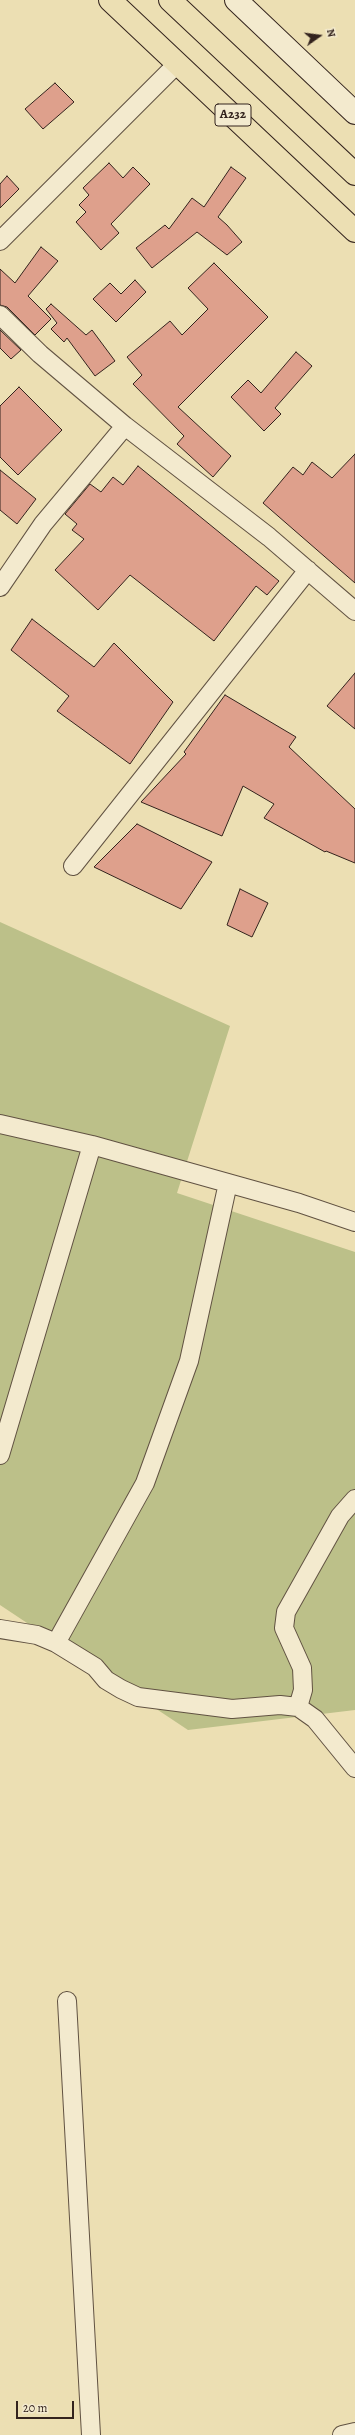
<!DOCTYPE html>
<html>
<head>
<meta charset="utf-8">
<style>
	body { margin:0 }
	#map { position:relative; width:355px; height:2435px; overflow:hidden; background:#ecdfb3; font-family:Alegreya,serif }
	canvas { display:block }
	.north { position:absolute; left:299px; top:16px; width:40px; height:40px; -webkit-text-stroke:3px #f3eace; paint-order:stroke; rotate:76deg; font-size:11px; font-weight:700; line-height:16px; text-align:center; color:#33231d }
	.north::after { content:''; display:block; margin:auto; width:14px; height:18px; background:#33231d; clip-path:polygon(50% 0,100% 100%,50% 72%,0 100%) }
	.scale { position:absolute; left:16px; top:2401px; width:58px; height:18px; box-sizing:border-box; border:2px solid #33231d; border-top:0; padding-left:5px; font-size:12px; line-height:14px; white-space:nowrap; color:#33231d; -webkit-text-stroke:3px #f3eace; paint-order:stroke }
</style>
</head>
<body>
<div id="map">
<canvas width="355" height="2435"></canvas>
<div class="north">N</div>
<div class="scale">20 m</div>
</div>
<script>
const ctx = document.querySelector('canvas').getContext('2d');
ctx.lineJoin = 'round';
function fill(path, color) { ctx.fillStyle = color; ctx.fill(path, 'evenodd'); }
const toPath = rows => new Path2D(rows.map(r => 'M' + r).join(''));
function stroke(path, color, width, dash) { ctx.strokeStyle = color; ctx.lineWidth = width; ctx.lineCap = dash ? 'butt' : 'round'; ctx.setLineDash(dash || []); ctx.stroke(path); }
function drawText(font, color, halo, rows, align = 'center') {
  ctx.font = font + ' Alegreya,serif'; ctx.lineWidth = 4; ctx.setLineDash([]); ctx.textBaseline = 'middle'; ctx.strokeStyle = halo; ctx.fillStyle = color; for (const [text, x, y, turn = 0] of rows) {
    ctx.save(); ctx.translate(x, y); ctx.rotate((+turn || 0) * Math.PI / 180); ctx.textAlign = isNaN(turn) ? turn : align; if (halo) ctx.strokeText(text, 0, 0); ctx.fillText(text, 0, 0); ctx.restore();
  }
}
const green = toPath([
	[0,922,230,1026,177,1193,355,1252,355,1710,188,1730,0,1605]
]);
const building = toPath([
	[55,83,74,102,43,129,25,109,55,83],
	[109,163,123,178,133,167,150,184,111,224,119,233,101,250,76,222,86,212,79,205,89,195,83,188,109,163],
	[231,167,246,178,218,217,227,225,242,242,227,255,197,232,152,268,136,248,165,225,169,229,192,198,204,207,231,167],
	[7,176,19,189,0,208,0,184,7,176],
	[41,247,58,261,28,296,51,319,35,335,7,307,0,305,0,269,15,283,41,247],
	[214,263,268,317,178,407,231,456,213,477,177,444,184,436,133,384,142,375,127,357,170,321,182,335,208,309,188,288,214,263],
	[135,280,146,292,116,322,93,299,110,283,121,294,135,280],
	[51,304,86,335,92,330,115,361,95,376,67,338,64,342,51,329,57,323,46,309,51,304],
	[0,330,21,350,11,359,0,348,0,330],
	[296,352,312,366,275,408,281,414,264,431,231,397,248,380,261,393,296,352],
	[19,387,62,430,18,475,0,457,0,406,19,387],
	[355,454,355,583,263,503,293,467,303,475,312,462,332,478,355,454],
	[138,466,279,581,267,595,256,586,214,641,130,575,98,610,55,570,84,539,72,530,77,524,65,514,90,484,101,492,113,477,123,485,138,466],
	[0,470,36,499,17,524,0,510,0,470],
	[32,619,94,667,114,643,173,702,130,764,57,711,69,696,11,650,32,619],
	[355,673,355,729,327,706,355,673],
	[225,695,296,737,289,747,355,809,355,863,326,851,325,852,264,818,274,804,243,786,222,836,141,802,186,754,184,752,225,695],
	[137,824,212,862,181,909,94,867,137,824],
	[240,889,268,903,252,937,227,925,240,889]
]);
const street = toPath([
	[0,241,178,63],
	[0,315,40,354,125,426,269,537,355,611],
	[0,587,43,524,125,426],
	[73,866,308,570],
	[0,1124,92,1145,299,1203,355,1222],
	[0,1455,92,1145],
	[0,1629,37,1635,56,1643,95,1667,106,1680,121,1689,138,1697,232,1709,280,1705,298,1707,315,1719,355,1768],
	[56,1643,145,1483,189,1361,228,1183],
	[298,1707,303,1690,302,1668,284,1628,286,1612,340,1516,355,1499],
	[67,2001,91,2435],
	[342,2435,355,2432]
]);
const secondary = toPath([
	[236,0,355,113]
]);
const highway = toPath([
	[110,0,355,231],
	[170,0,355,174]
]);
const shields = [
	[233,115,36]
];
const shieldNames = [
	["A232",233,115]
];
fill(green, '#bcc089');
fill(building, '#dea08c');
stroke(building, '#33231d', 1);
stroke(street, '#615242', 20);
stroke(secondary, '#33231d', 24);
stroke(highway, '#33231d', 24);
stroke(street, '#f3eace', 18);
stroke(secondary, '#f3eace', 22);
stroke(highway, '#ecdfb3', 22);
for (const [x, y, w] of shields) { const box = new Path2D(); box.roundRect(x - w / 2, y - 11, w, 22, 3); ctx.fillStyle = '#f3eace'; ctx.fill(box); stroke(box, '#33231d', 1); }
drawText('bold 13px', '#33231d', null, shieldNames);
</script>
</body>
</html>
